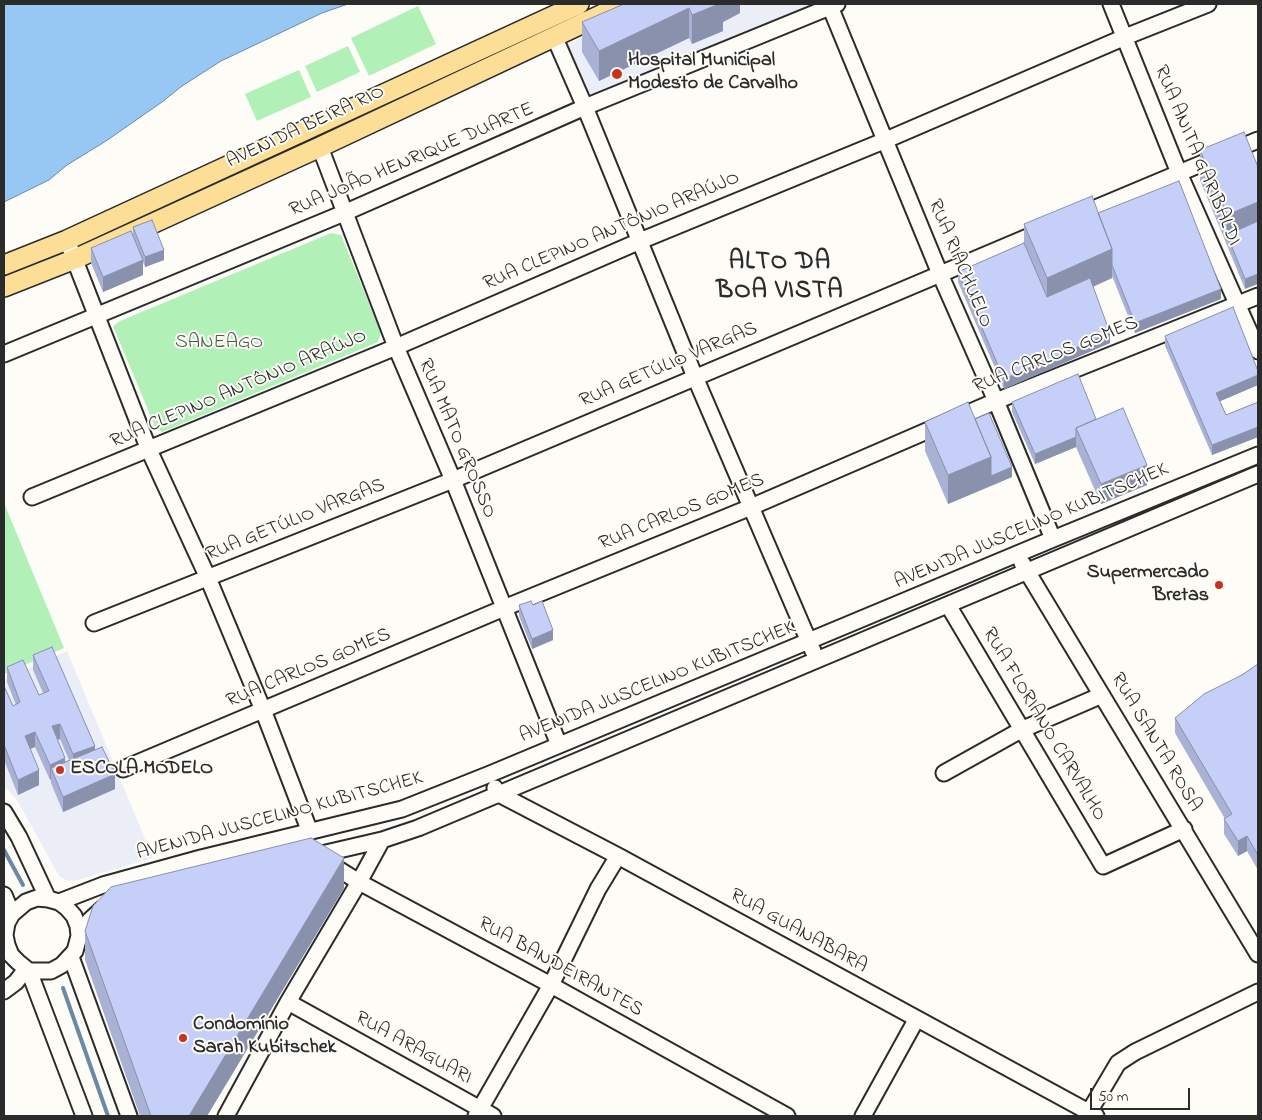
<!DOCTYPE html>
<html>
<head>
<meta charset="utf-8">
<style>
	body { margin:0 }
	#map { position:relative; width:1262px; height:1120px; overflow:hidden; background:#fdfcf7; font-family:"Indie Flower",sans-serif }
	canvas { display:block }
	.frame { position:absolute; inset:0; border:5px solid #2b2b2b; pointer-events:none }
	.scale { position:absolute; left:1090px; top:1088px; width:100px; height:22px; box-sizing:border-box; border:2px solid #2b2b2b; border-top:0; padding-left:6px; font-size:15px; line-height:18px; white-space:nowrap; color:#2b2b2b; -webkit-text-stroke:4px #fdfcf7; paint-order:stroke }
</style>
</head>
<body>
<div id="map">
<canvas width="1262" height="1120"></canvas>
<div class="frame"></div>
<div class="scale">50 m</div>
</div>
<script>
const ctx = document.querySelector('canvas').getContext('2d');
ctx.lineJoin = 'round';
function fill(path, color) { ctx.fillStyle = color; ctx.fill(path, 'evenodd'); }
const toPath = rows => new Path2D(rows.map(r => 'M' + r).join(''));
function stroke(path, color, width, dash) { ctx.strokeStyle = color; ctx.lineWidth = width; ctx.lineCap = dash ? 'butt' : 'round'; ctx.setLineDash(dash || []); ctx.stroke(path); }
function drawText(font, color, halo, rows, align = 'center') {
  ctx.font = font + ' "Indie Flower",sans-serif'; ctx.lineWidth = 4; ctx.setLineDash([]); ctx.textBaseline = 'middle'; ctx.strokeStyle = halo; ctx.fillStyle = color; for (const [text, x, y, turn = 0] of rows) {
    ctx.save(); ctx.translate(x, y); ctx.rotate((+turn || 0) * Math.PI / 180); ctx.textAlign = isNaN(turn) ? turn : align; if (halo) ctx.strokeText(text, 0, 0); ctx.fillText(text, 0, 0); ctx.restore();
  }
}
const built = toPath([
	[655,4,816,4,589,102,566,45],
	[67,651,153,858,74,881,66,880,59,876,17,800,4,786,4,679]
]);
const green = toPath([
	[418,6,436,44,369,76,351,38],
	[348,46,360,72,317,92,305,66],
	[299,70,311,97,257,121,245,94],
	[331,233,341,235,381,333,378,342,162,432,156,429,113,326,120,321],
	[4,503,64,648,4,674]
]);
const water = toPath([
	[4,4,348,4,322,13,221,61,182,86,162,102,106,141,67,165,49,180,4,202,4,4]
]);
const stream = toPath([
	[4,850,23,885],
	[63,988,108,1116]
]);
const minor = toPath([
	[829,4,940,274,996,401,1053,539],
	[1111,4,1179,173,1258,351],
	[554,36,585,107,695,377,813,651],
	[320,147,396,347,453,480,559,745],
	[1079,215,1258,140],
	[67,240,149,450,208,578,263,710,310,832],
	[4,354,344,213,585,107,837,4],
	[32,497,396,347,640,241,886,140,1125,37,1208,4],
	[1022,563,1258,954],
	[948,605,1103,866,1184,829],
	[94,623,453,480,1042,231],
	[123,769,504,608,751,507,996,401,1258,296],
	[944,773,1021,730,1102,695],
	[495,788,497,793,618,856,1096,1116],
	[4,812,19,837,48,899],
	[313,856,382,840,418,828,1258,474],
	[327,862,359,882,551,985,787,1116],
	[4,895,12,914],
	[37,898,48,899,59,902,67,908,74,916,78,926,79,936,75,951,62,965,51,971,29,971,18,962,11,955,7,945,5,935,7,923,12,914,26,902,37,898],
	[59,902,103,885,201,858,402,809,490,774,1053,539,1258,455],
	[79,936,90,920,102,909],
	[71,957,129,1116],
	[29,971,84,1116],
	[4,991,16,982,26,969],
	[288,1002,493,1116],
	[1089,1112,1118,1063,1135,1052,1258,992],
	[226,1116,288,1002,359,882,382,840],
	[476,1116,551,985,598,889,618,856],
	[863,1116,916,1020]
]);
const major = toPath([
	[4,265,67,240,579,4],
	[4,287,75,259,320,147,624,4]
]);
const wall = toPath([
	[624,4,740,4,740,13,723,22,723,31,692,44,689,38,599,81,582,52,582,22],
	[1200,150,1258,167,1245,289,1200,180],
	[1098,213,1221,299,1135,333,1112,276,1112,278,1093,287,1110,343,1004,389,958,282,958,272,1024,243,1024,224],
	[133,227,164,260,145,267,143,262,143,275,103,292,91,263,91,248,133,237],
	[1165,336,1258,371,1258,385,1220,401,1226,415,1258,402,1258,437,1212,455,1165,346],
	[1012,402,1096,419,1147,485,1101,504,1076,447,1035,464,1012,412],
	[975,419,1012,477,948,504,925,451,925,422],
	[519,605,533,605,553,640,532,649,519,616],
	[33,655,95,750,115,789,63,812,51,783,51,779,50,780,35,747,30,749,39,785,18,795,4,760,4,686,13,706,16,705,7,682,7,667,39,695,43,693,33,670],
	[60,739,69,760,65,762,57,740],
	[1258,664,1258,870,1247,851,1238,856,1224,834,1224,819,1225,819,1175,733,1175,718],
	[344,888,207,1116,140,1116,85,960,85,931]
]);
const shadedWall = toPath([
	[719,4,740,4,740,13,723,22,723,31,692,44,692,15],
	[689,8,689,38,599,81,599,51],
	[1258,202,1258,231,1227,235,1227,215],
	[1112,249,1112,278,1047,307,1047,278],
	[164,250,164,260,145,267,145,257],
	[143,260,143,275,103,292,103,277],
	[1258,274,1258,284,1245,289,1245,279],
	[1221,289,1221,299,1135,333,1135,323],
	[1110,333,1110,343,1004,389,1004,379],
	[1258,375,1258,385,1216,403,1216,393],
	[1258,427,1258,437,1212,455,1212,445],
	[1076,437,1076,447,1035,464,1035,454],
	[991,457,1012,467,1012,477,948,504,948,475],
	[1147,465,1147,485,1101,504,1101,484],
	[553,630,553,640,532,649,532,639],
	[60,724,60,739,52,741,52,726],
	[35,732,35,747,25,751,25,736],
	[95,746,95,761,73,770,73,754],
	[65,758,65,773,51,768,51,779,50,780,50,765],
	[39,770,39,785,18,795,18,780],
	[115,774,115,789,63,812,63,797],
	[1247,836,1247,851,1238,856,1238,841],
	[344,858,344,888,207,1116,189,1116]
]);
const building = toPath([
	[624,4,719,4,692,15,689,8,599,51,582,22,624,4],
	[1244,132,1258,167,1258,202,1227,215,1200,150,1244,132],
	[1179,181,1221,289,1135,323,1112,265,1112,249,1098,213,1179,181],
	[1092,196,1112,249,1047,278,1024,224,1092,196],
	[152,220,164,250,145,257,133,227,152,220],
	[1258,221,1258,274,1245,279,1227,235,1258,221],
	[131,231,143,260,103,277,91,248,131,231],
	[1024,243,1047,297,1090,278,1110,333,1004,379,958,272,1024,243],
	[1233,307,1258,371,1258,375,1216,393,1226,415,1258,402,1258,427,1212,445,1165,336,1233,307],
	[1078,374,1096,419,1076,428,1076,437,1035,454,1012,402,1078,374],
	[968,402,991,457,948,475,925,422,968,402],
	[1123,408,1147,465,1101,484,1076,428,1123,408],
	[989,413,1012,467,991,476,991,457,975,419,989,413],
	[531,601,533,605,542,601,553,630,532,639,519,605,531,601],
	[52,647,95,746,73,754,60,724,52,726,65,758,50,765,35,732,25,736,39,770,18,780,4,745,4,686,13,706,20,702,7,667,23,660,39,695,49,691,33,655,52,647],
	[1258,664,1258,855,1247,836,1238,841,1224,819,1232,814,1175,718,1204,694,1242,675,1258,664],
	[102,747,115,774,63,797,51,768,102,747],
	[311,838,344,858,189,1116,151,1116,85,931,93,906,111,887,311,838]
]);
const markers = [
	[617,74,6,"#c8321e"],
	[1219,585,5,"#c8321e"],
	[60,770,5,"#c8321e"],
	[183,1038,5,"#c8321e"]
];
const poiNames = [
	["Hospital Municipal",628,62],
	["Modesto de Carvalho",628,85],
	["Supermercado",1209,574,"right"],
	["Bretas",1209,597,"right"],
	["ESCOLA MODELO",70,770],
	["Condomínio",193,1026],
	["Sarah Kubitschek",193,1049]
];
const streetNames = [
	["AVENIDA BEIRA RIO",306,128,-25],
	["RUA ANITA GARIBALDI",1196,156,67],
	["RUA JOÃO HENRIQUE DUARTE",412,161,-23],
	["RUA CLEPINO ANTÔNIO ARAÚJO",612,232,-23],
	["RUA RIACHUELO",959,264,67],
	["RUA CARLOS GOMES",1056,356,-22],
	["RUA GETÚLIO VARGAS",669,366,-23],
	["RUA CLEPINO ANTÔNIO ARAÚJO",239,390,-23],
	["RUA MATO GROSSO",456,439,67],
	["RUA CARLOS GOMES",682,513,-22],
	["RUA GETÚLIO VARGAS",296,521,-22],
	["AVENIDA JUSCELINO KUBITSCHEK",1032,527,-23],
	["RUA CARLOS GOMES",309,669,-23],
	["AVENIDA JUSCELINO KUBITSCHEK",658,683,-22],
	["RUA FLORIANO CARVALHO",1043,725,59],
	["RUA SANTA ROSA",1155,743,59],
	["AVENIDA JUSCELINO KUBITSCHEK",280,817,-15],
	["RUA GUANABARA",798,932,29],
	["RUA BANDEIRANTES",560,968,29],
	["RUA ARAGUARI",413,1049,29]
];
const parkNames = [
	["SANEAGO",219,344]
];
const districtNames = [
	["ALTO DA",780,264],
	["BOA VISTA",780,293]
];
fill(built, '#eceef7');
fill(green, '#b1f1b8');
fill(water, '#97c7f3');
stroke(water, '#6c89a3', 1);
stroke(stream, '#6c89a3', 4);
stroke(minor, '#2b2b2b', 19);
stroke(major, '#2b2b2b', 22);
stroke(minor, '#fdfcf7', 15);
stroke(major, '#fdde96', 19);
fill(wall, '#a9b2d4');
fill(shadedWall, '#8a91ad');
fill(building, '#c5cff7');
stroke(building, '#8a91ad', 1);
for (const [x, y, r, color] of markers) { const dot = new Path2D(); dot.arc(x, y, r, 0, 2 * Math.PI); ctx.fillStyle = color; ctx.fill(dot); stroke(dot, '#fdfcf7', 2); }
drawText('bold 20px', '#2b2b2b', '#fdfcf7', poiNames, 'left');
drawText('20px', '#2b2b2b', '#fdfcf7', streetNames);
drawText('20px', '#4c5c4e', '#fdfcf7', parkNames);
ctx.letterSpacing = '1px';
drawText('bold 25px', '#2b2b2b', '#fdfcf7', districtNames);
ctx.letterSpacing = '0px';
</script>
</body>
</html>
